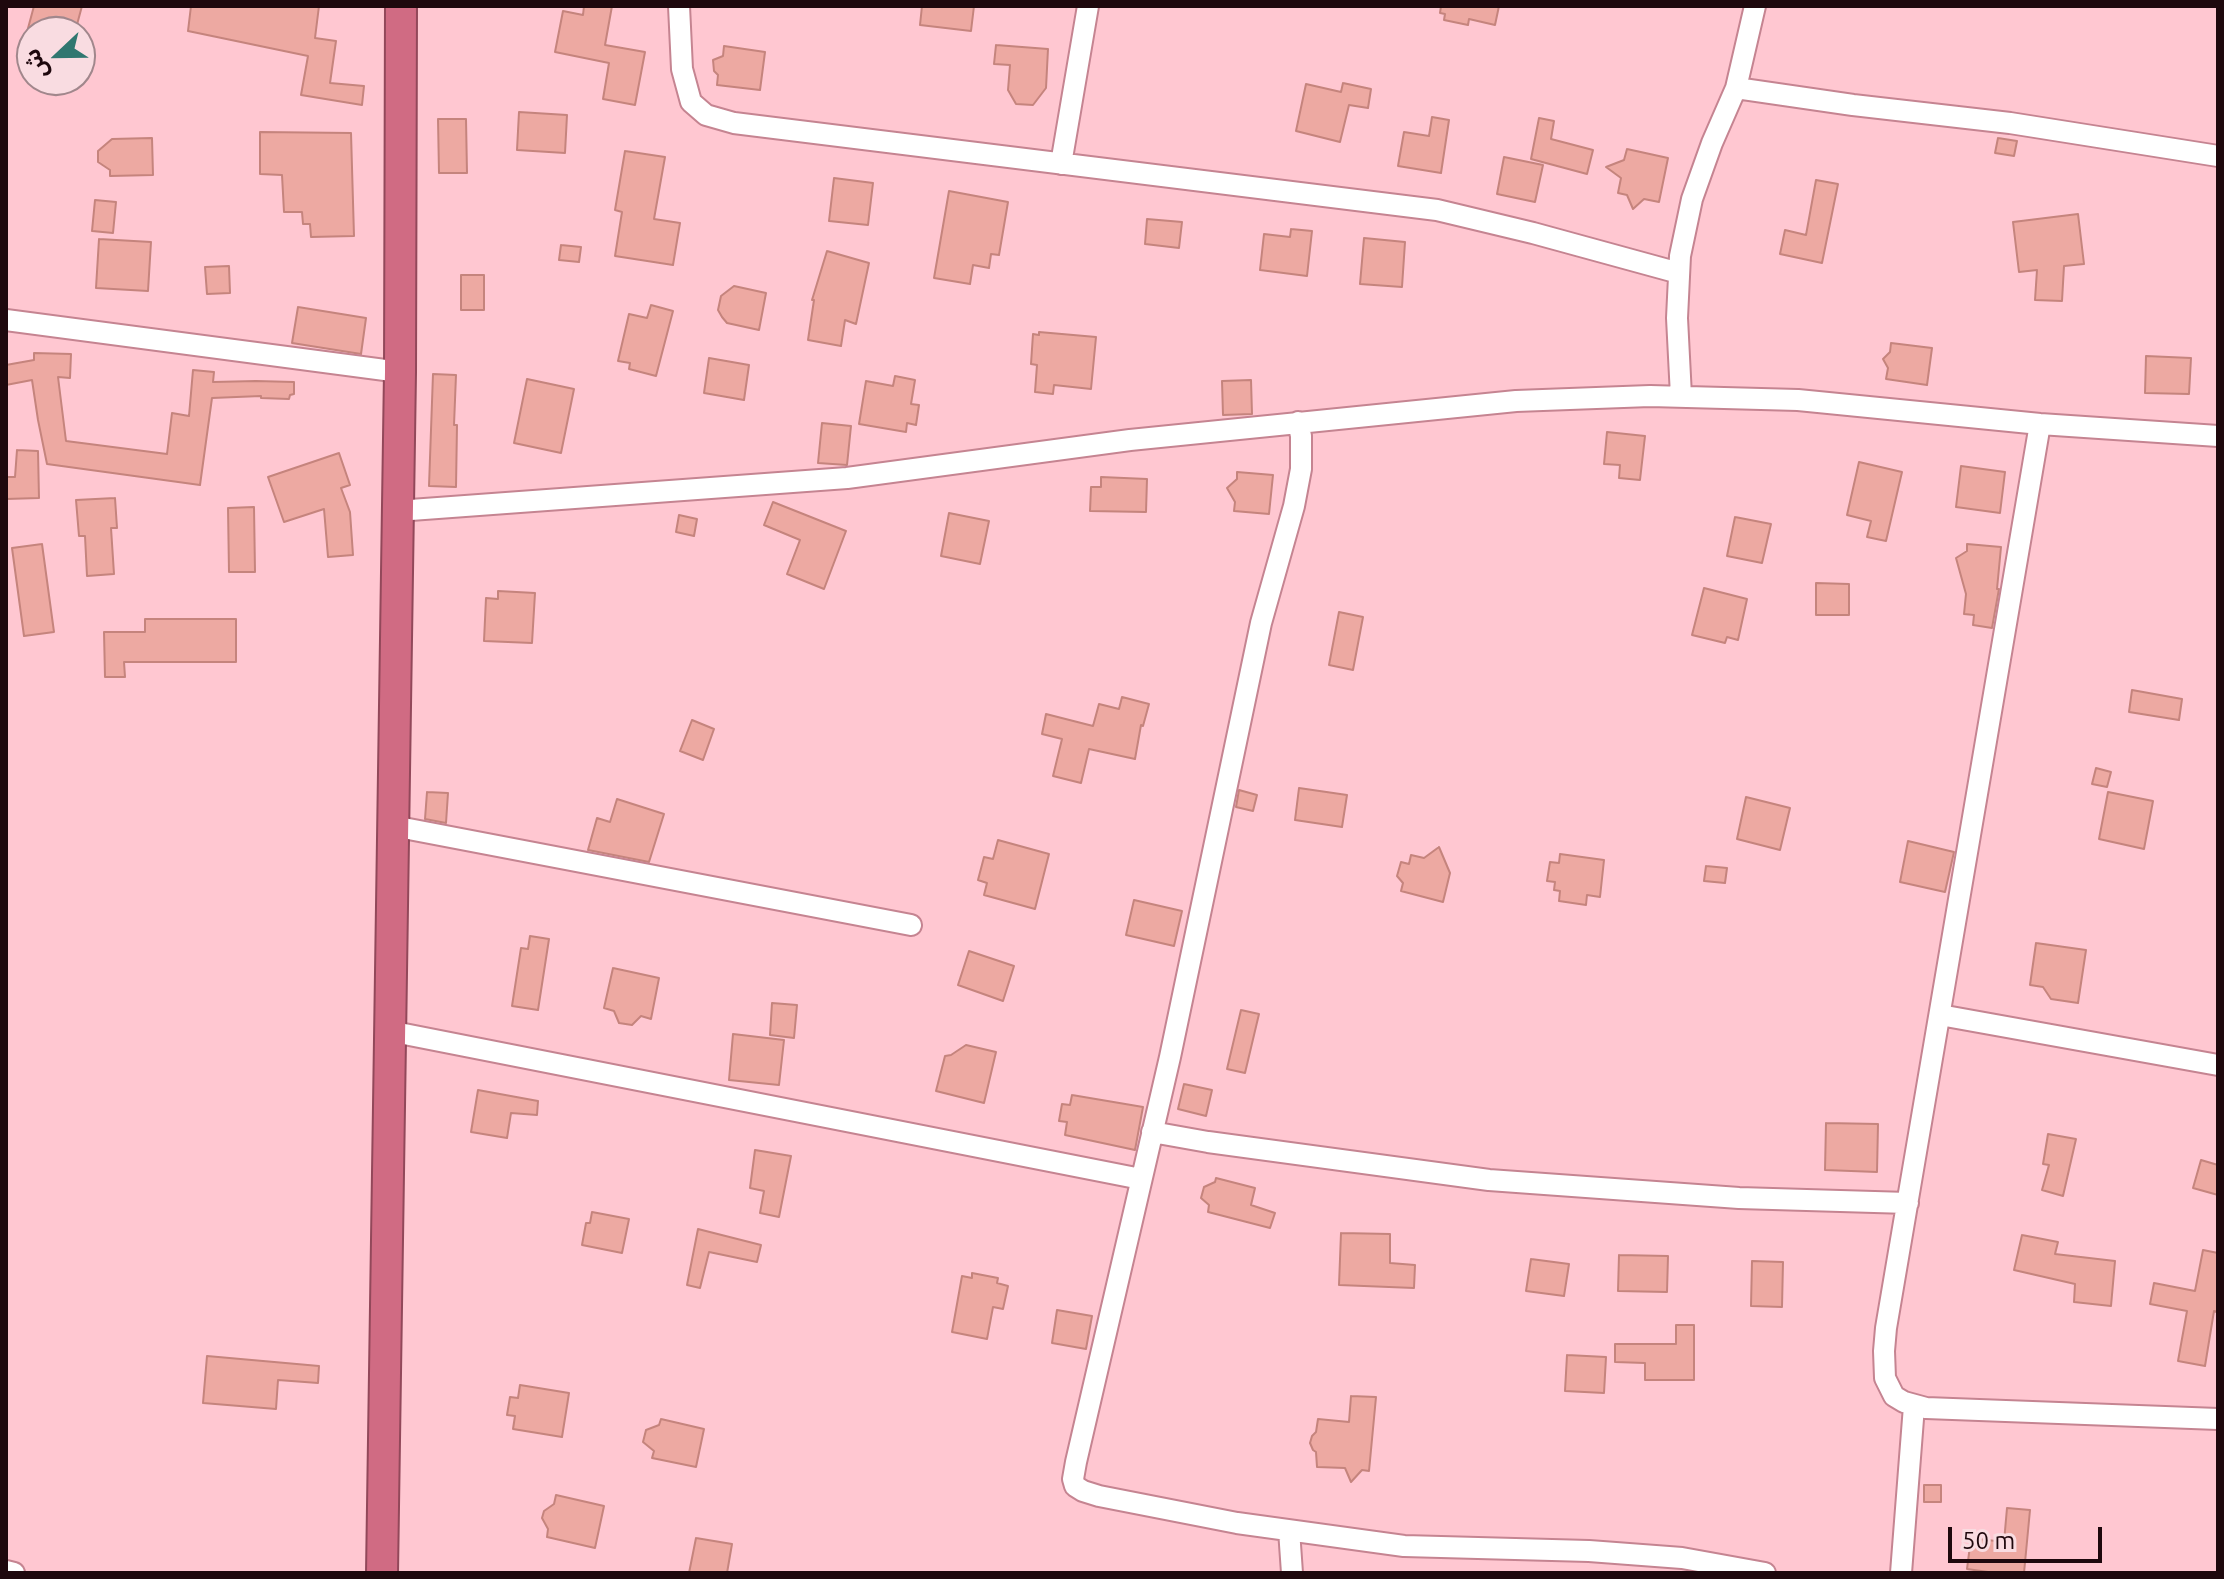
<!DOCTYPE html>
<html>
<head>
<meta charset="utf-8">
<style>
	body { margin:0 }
	#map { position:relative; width:2224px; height:1579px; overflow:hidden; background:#ffc7d1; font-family:Ubuntu,"Noto Sans Arabic",sans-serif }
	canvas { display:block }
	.frame { position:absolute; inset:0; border:8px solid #1e080d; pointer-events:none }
	.north { position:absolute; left:16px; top:16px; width:80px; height:80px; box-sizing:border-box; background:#f9dce1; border:2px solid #a1878c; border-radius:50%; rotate:248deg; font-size:22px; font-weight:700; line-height:32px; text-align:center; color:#1e080d }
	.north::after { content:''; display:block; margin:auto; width:28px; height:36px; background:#307770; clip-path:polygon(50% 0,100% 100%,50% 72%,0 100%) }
	.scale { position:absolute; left:1948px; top:1527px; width:154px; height:36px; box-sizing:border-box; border:4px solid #1e080d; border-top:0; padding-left:10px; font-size:24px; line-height:28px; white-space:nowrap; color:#1e080d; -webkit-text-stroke:6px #f9dce1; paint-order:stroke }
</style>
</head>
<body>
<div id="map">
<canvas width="2224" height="1579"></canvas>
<div class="frame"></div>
<div class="north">ش</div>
<div class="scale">50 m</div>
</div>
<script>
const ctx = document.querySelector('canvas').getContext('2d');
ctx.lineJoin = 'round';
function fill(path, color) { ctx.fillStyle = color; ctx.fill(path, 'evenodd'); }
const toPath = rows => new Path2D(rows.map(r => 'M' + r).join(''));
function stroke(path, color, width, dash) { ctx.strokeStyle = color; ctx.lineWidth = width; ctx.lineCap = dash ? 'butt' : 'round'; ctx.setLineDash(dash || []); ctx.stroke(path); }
const building = toPath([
	[34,6,82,6,75,32,27,32,34,6],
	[191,6,319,6,315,38,336,41,330,83,364,86,362,105,301,95,308,56,188,31,191,6],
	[584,6,612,6,605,45,645,52,635,105,603,99,609,63,555,52,563,11,583,15,584,6],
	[922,6,974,6,971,31,920,25,922,6],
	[1441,6,1499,6,1495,25,1469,19,1468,25,1444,20,1445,14,1440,13,1441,6],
	[996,45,1048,49,1046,88,1033,105,1016,104,1008,90,1010,65,994,64,996,45],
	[724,46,765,52,760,90,717,85,718,75,714,71,713,60,723,56,724,46],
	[1343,83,1371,89,1368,108,1349,105,1340,142,1296,131,1306,84,1341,92,1343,83],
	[519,112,567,115,565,153,517,150,519,112],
	[1432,117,1449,120,1441,173,1398,166,1404,132,1429,136,1432,117],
	[1539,118,1554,121,1551,139,1593,150,1587,174,1531,159,1539,118],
	[438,119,466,119,467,173,439,173,438,119],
	[260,132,351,133,354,236,311,237,310,224,303,224,302,212,284,212,282,175,260,174,260,132],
	[152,138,153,175,110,176,110,170,98,162,98,151,112,139,152,138],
	[1998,138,2017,141,2014,156,1995,153,1998,138],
	[1627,149,1668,158,1659,202,1644,199,1633,209,1627,195,1618,193,1621,178,1606,167,1624,160,1627,149],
	[625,151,665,157,654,219,680,223,673,265,615,256,622,212,615,210,625,151],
	[1504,157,1543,165,1535,202,1497,194,1504,157],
	[834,178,873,183,868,225,829,221,834,178],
	[1816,180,1838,184,1822,263,1780,254,1785,230,1806,235,1816,180],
	[949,191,1008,202,999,255,991,254,989,268,973,265,970,284,934,278,949,191],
	[95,200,116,202,113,233,92,231,95,200],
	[2078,214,2084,264,2064,266,2062,301,2035,300,2037,270,2019,272,2013,222,2078,214],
	[1147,219,1182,222,1179,248,1145,244,1147,219],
	[1291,229,1312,231,1307,276,1260,270,1264,234,1290,237,1291,229],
	[1364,238,1405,242,1402,287,1360,284,1364,238],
	[99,239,151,242,148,291,96,288,99,239],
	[561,245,581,247,579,262,559,260,561,245],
	[827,251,869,263,856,324,845,320,841,346,808,340,814,300,812,300,827,251],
	[229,266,230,293,207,294,205,267,229,266],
	[461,275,484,275,484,310,461,310,461,275],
	[734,286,766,293,759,330,727,323,722,317,718,310,721,296,734,286],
	[651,305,673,311,656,376,629,369,630,363,618,361,629,314,647,318,651,305],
	[298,307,366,318,361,354,292,343,298,307],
	[1039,332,1096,337,1091,389,1054,385,1053,394,1035,392,1037,365,1031,364,1033,334,1039,335,1039,332],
	[1891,343,1932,348,1927,385,1886,379,1888,368,1883,359,1890,352,1891,343],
	[34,353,71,354,70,378,58,377,66,441,167,454,172,413,189,416,193,370,214,372,213,382,256,381,294,382,294,394,290,395,289,399,261,398,261,396,212,398,200,485,47,464,38,420,32,380,6,385,6,365,34,360,34,353],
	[2146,356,2191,358,2189,394,2145,393,2146,356],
	[709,358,749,365,744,400,704,393,709,358],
	[433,374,456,375,454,425,457,425,456,487,429,486,433,374],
	[895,376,915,380,911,404,919,405,916,425,907,423,906,432,859,424,866,381,893,386,895,376],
	[527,379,574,389,561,453,514,443,527,379],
	[1251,380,1252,414,1223,415,1222,381,1251,380],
	[822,423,851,426,847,465,818,463,822,423],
	[1607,432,1645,436,1640,480,1619,478,1620,465,1604,464,1607,432],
	[17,450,38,451,39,498,6,499,6,477,15,477,17,450],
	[339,453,350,485,341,488,350,512,353,555,328,557,324,509,284,522,268,477,339,453],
	[1859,462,1902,472,1886,541,1867,537,1871,521,1847,515,1859,462],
	[1961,466,2005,472,2000,513,1956,507,1961,466],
	[1237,472,1273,475,1269,514,1234,511,1235,502,1227,488,1237,479,1237,472],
	[1101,477,1147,479,1146,512,1090,511,1091,487,1101,487,1101,477],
	[115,498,117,528,111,528,114,574,87,576,85,536,79,536,76,500,115,498],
	[773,502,846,531,824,589,787,574,800,540,764,525,773,502],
	[254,507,255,572,229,572,228,508,254,507],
	[949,513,989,521,980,564,941,556,949,513],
	[679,515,697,519,694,536,676,532,679,515],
	[1735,517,1771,524,1762,563,1727,556,1735,517],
	[42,544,54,632,24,636,12,548,42,544],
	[1967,544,2001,547,1997,589,1999,589,1992,628,1973,625,1974,615,1964,614,1966,594,1956,558,1967,551,1967,544],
	[1816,583,1849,584,1849,615,1816,615,1816,583],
	[1704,588,1747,599,1738,640,1727,637,1725,643,1692,635,1704,588],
	[498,591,535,593,532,643,484,641,486,598,498,599,498,591],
	[1339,612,1363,617,1353,670,1329,665,1339,612],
	[145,619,236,619,236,662,124,662,125,677,105,677,104,632,145,632,145,619],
	[2132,690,2182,699,2179,720,2129,712,2132,690],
	[1122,697,1149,704,1143,726,1141,725,1135,759,1089,749,1081,783,1053,776,1062,739,1042,734,1046,714,1093,726,1099,704,1119,709,1122,697],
	[692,720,714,729,703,760,680,751,692,720],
	[2096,768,2111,772,2107,787,2092,784,2096,768],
	[1299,788,1347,795,1342,827,1295,820,1299,788],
	[1239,790,1257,795,1253,811,1236,807,1239,790],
	[427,792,448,793,446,823,425,819,427,792],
	[2108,792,2153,801,2144,849,2099,839,2108,792],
	[1746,797,1790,808,1780,850,1737,839,1746,797],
	[617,799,664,814,649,862,588,850,597,818,610,822,617,799],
	[998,840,1049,854,1035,909,984,895,987,883,978,880,984,857,993,859,998,840],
	[1908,841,1954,852,1945,892,1900,882,1908,841],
	[1439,847,1450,873,1443,902,1401,891,1403,883,1397,876,1401,862,1409,864,1411,855,1424,858,1439,847],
	[1560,854,1604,860,1600,897,1587,895,1586,905,1559,901,1560,891,1554,890,1555,882,1547,881,1550,862,1559,863,1560,854],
	[1706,866,1727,868,1725,883,1704,881,1706,866],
	[1134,900,1182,911,1174,946,1126,935,1134,900],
	[530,936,549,939,538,1010,512,1006,521,948,528,949,530,936],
	[2036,943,2086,950,2078,1003,2051,999,2043,987,2030,985,2036,943],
	[969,951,1014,966,1003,1001,958,985,969,951],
	[613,968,659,978,651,1019,641,1016,632,1025,619,1023,614,1011,604,1008,613,968],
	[772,1003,797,1005,794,1038,770,1035,772,1003],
	[1241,1010,1259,1014,1245,1073,1227,1069,1241,1010],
	[733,1034,784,1040,779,1085,729,1080,733,1034],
	[966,1045,996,1052,984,1103,936,1091,945,1056,951,1055,966,1045],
	[1184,1084,1212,1090,1206,1116,1178,1109,1184,1084],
	[478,1090,538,1101,537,1115,511,1113,507,1138,471,1132,478,1090],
	[1072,1095,1143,1107,1135,1150,1065,1135,1067,1122,1059,1121,1062,1104,1070,1105,1072,1095],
	[1826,1123,1878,1124,1877,1172,1825,1170,1826,1123],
	[2048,1134,2076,1139,2063,1196,2042,1190,2049,1165,2043,1164,2048,1134],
	[755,1150,791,1156,779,1217,760,1213,764,1191,750,1188,755,1150],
	[2201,1160,2218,1165,2218,1195,2193,1188,2201,1160],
	[1216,1178,1255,1188,1251,1205,1275,1213,1270,1228,1208,1212,1209,1205,1201,1198,1204,1187,1215,1182,1216,1178],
	[592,1212,629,1219,622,1253,582,1245,586,1223,590,1223,592,1212],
	[698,1229,761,1245,757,1262,709,1252,700,1288,687,1285,698,1229],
	[1341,1233,1390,1234,1390,1263,1415,1265,1414,1288,1339,1285,1341,1233],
	[2022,1235,2058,1242,2055,1254,2115,1261,2111,1306,2074,1302,2075,1284,2014,1270,2022,1235],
	[2203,1250,2218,1253,2218,1312,2214,1311,2205,1366,2178,1361,2187,1311,2150,1304,2154,1283,2195,1291,2203,1250],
	[1619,1255,1668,1256,1667,1292,1618,1291,1619,1255],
	[1531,1259,1569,1264,1564,1296,1526,1291,1531,1259],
	[1752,1261,1783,1262,1782,1307,1751,1306,1752,1261],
	[972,1273,998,1278,997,1283,1008,1286,1003,1309,993,1307,987,1339,952,1332,962,1276,972,1278,972,1273],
	[1057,1310,1092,1316,1086,1349,1052,1343,1057,1310],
	[1676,1325,1694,1325,1694,1380,1645,1380,1645,1363,1615,1362,1615,1344,1676,1344,1676,1325],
	[1567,1355,1606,1357,1604,1393,1565,1391,1567,1355],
	[207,1356,319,1366,318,1383,278,1380,276,1409,203,1403,207,1356],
	[520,1385,569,1393,562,1437,513,1429,515,1416,507,1415,510,1397,518,1398,520,1385],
	[1351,1396,1376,1397,1369,1471,1362,1470,1351,1482,1345,1468,1317,1467,1316,1452,1313,1450,1310,1443,1312,1436,1316,1432,1318,1419,1349,1422,1351,1396],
	[661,1419,704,1429,696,1467,652,1458,654,1451,643,1442,646,1430,659,1425,661,1419],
	[1924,1485,1941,1485,1941,1502,1924,1502,1924,1485],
	[556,1495,604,1506,595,1548,547,1537,548,1529,542,1518,544,1511,554,1504,556,1495],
	[2007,1508,2030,1510,2024,1573,1995,1573,1967,1569,1971,1538,2004,1542,2007,1508],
	[696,1538,732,1544,727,1573,689,1573,696,1538]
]);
const minor = toPath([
	[679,6,682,69,691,102,706,115,734,123,1437,210,1533,233,1679,273],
	[1736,88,1853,105,2010,123,2218,156],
	[1061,164,1088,6],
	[6,320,400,372],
	[1681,396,1677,318,1680,256,1692,199,1712,143,1736,88,1755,6],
	[1298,422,1301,436,1301,469,1294,506,1261,623,1170,1057,1076,1462,1073,1479,1075,1486,1083,1491,1099,1496,1237,1523,1404,1546,1589,1551,1682,1558,1765,1573],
	[2040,424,1886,1328,1884,1351,1885,1378,1894,1396,1904,1402,1926,1408,2218,1419],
	[397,511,847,478,1130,440,1516,401,1650,396,1798,400,2040,424,2218,436],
	[393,826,911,925],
	[1940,1015,2218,1065],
	[389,1031,1141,1179],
	[1152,1132,1208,1142,1489,1180,1739,1198,1908,1203],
	[1289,1530,1292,1573],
	[6,1571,14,1573],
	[1901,1573,1914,1406]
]);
const highway = toPath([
	[382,1573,400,372,401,6]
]);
fill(building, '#eda9a2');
stroke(building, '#c5847d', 2);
stroke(minor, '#c58491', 24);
stroke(highway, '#92485a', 34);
stroke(minor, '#fff', 20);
stroke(highway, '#d06b83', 30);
</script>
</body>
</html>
